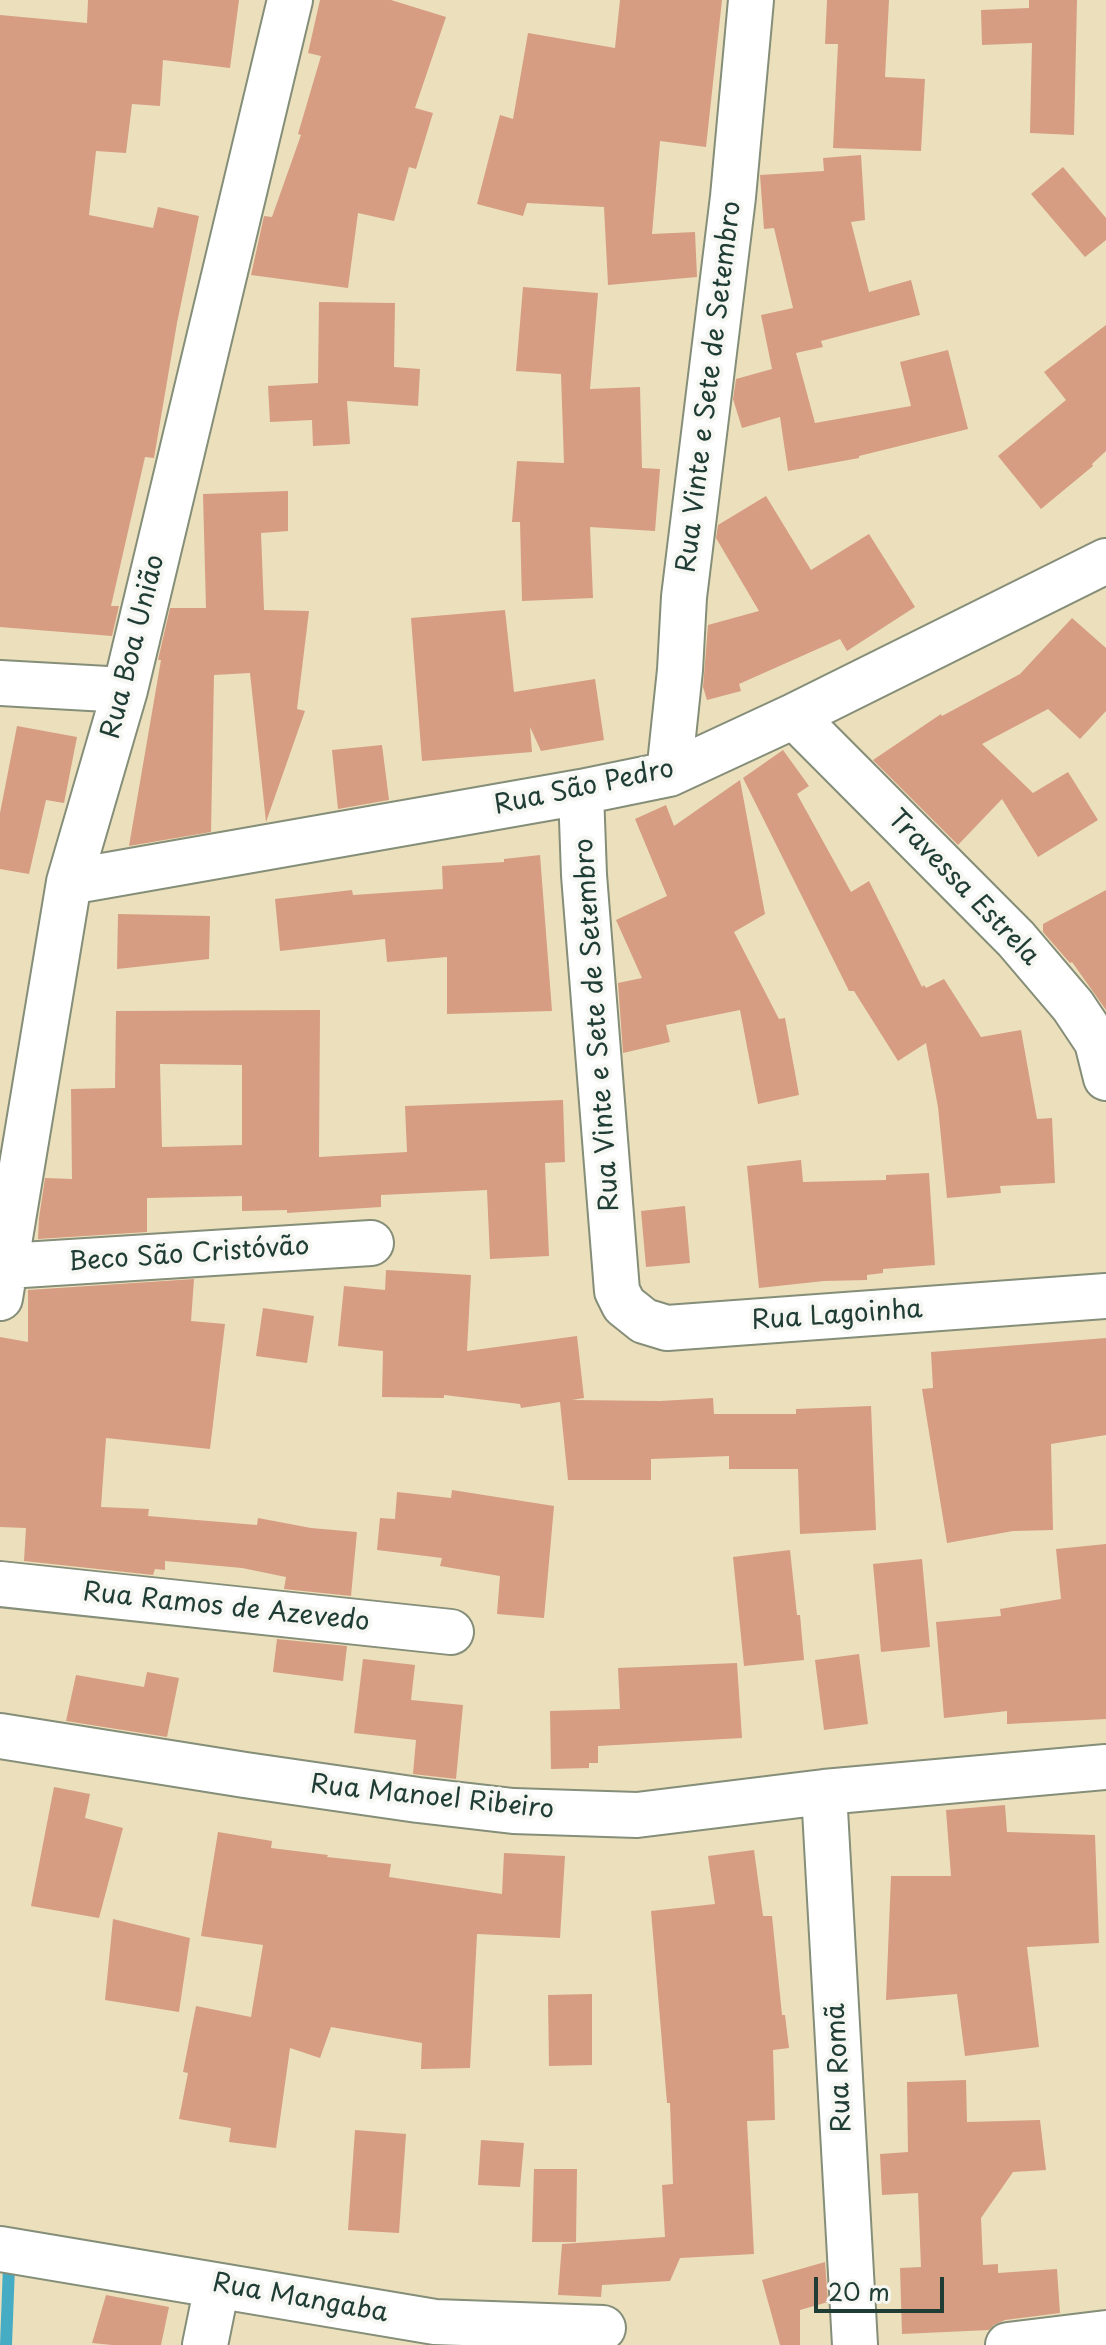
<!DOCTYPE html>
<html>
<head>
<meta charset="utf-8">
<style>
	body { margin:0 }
	#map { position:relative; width:1106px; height:2345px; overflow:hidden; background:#ebdfbc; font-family:"Playpen Sans",sans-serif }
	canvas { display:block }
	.scale { position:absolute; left:814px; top:2277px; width:130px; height:36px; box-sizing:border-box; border:4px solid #1f3d34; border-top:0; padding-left:10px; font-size:24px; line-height:28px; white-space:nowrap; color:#1f3d34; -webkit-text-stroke:6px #f6f6f2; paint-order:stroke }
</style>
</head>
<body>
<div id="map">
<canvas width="1106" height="2345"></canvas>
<div class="scale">20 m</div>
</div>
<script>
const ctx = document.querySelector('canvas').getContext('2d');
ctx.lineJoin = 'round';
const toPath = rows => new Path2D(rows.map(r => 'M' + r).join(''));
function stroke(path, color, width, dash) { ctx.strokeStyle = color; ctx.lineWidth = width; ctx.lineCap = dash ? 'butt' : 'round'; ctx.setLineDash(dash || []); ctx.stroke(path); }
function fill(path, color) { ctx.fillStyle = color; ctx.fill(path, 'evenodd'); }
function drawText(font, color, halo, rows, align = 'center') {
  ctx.font = font + ' "Playpen Sans",sans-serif'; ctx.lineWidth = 8; ctx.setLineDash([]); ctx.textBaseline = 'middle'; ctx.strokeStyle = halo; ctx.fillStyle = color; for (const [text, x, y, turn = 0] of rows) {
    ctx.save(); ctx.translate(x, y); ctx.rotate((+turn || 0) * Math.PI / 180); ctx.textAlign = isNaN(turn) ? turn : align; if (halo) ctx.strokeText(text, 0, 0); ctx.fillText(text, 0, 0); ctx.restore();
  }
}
const stream = toPath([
	[6,2345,9,2266]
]);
const building = toPath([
	[88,0,239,0,230,68,163,60,160,106,132,104,126,153,96,151,89,215,153,228,158,207,199,216,177,323,154,458,145,457,111,606,119,606,112,636,0,627,0,15,87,23],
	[320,0,391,0,446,17,415,108,433,113,416,169,409,167,394,221,358,213,348,288,251,275,264,216,272,217,301,135,298,134,321,56,308,53],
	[620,0,722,0,706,147,660,141,652,234,695,232,697,277,608,285,604,207,527,203,523,216,477,204,500,115,513,119,528,33,615,48],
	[827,0,889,0,885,77,925,79,921,151,833,148,838,44,825,44],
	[1029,0,1077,0,1074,135,1030,133,1032,43,982,45,981,10,1029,8],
	[861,155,865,220,851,222,869,292,911,280,920,315,821,341,823,347,796,353,815,423,911,406,900,362,948,350,968,429,859,456,859,458,788,471,780,417,742,428,733,399,736,379,772,369,761,315,793,308,774,228,764,229,760,175,824,171,823,158],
	[1063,167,1106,218,1106,240,1085,257,1031,194],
	[523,287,598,293,590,389,640,387,642,468,660,469,655,531,590,527,593,598,522,601,520,522,512,522,517,461,564,463,561,374,516,371],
	[319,302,395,303,394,367,420,369,418,406,347,401,350,444,313,446,312,420,270,422,268,386,318,383],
	[1106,325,1106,451,1092,464,1093,466,1041,509,998,456,1066,400,1044,372],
	[288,491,288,531,261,533,264,610,309,611,297,709,305,711,266,822,250,673,214,675,211,832,129,846,161,660,158,660,170,608,206,608,203,494],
	[766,496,811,570,869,534,915,607,847,651,840,639,739,684,741,691,707,700,703,687,708,625,759,611,716,538,718,525],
	[505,610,514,692,595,679,604,740,541,751,530,727,532,752,422,761,411,618],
	[1072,618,1106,648,1106,711,1080,739,1048,709,982,744,1033,793,1068,772,1098,820,1038,857,1002,799,958,845,873,760,941,714,942,716,1020,674],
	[17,726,77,737,64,803,46,800,29,874,0,869,0,813],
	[382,745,389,800,338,809,332,750],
	[783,750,809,786,797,794,851,892,869,881,922,987,924,985,926,988,944,979,981,1037,1021,1030,1037,1119,1052,1118,1055,1183,1000,1186,1001,1193,947,1198,938,1107,926,1043,898,1061,854,991,849,991,743,778],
	[740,780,765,914,734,932,779,1019,785,1018,799,1095,758,1104,740,1010,666,1025,670,1042,623,1053,618,983,642,978,616,920,667,896,635,819,666,805,674,826],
	[540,855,552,1011,447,1014,447,957,387,962,385,939,280,951,275,899,352,890,353,895,443,889,442,866,504,862,504,859],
	[1106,890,1106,1010,1072,962,1070,963,1043,932,1043,924],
	[118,914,210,916,209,959,117,969],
	[320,1010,319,1157,407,1152,405,1106,563,1100,565,1162,545,1163,549,1256,490,1259,487,1190,381,1195,381,1207,287,1213,287,1210,242,1211,242,1196,147,1198,147,1232,38,1239,39,1218,45,1178,72,1179,71,1089,115,1088,116,1011],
	[160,1064,242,1065,242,1145,162,1147],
	[801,1160,803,1182,886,1180,886,1175,929,1173,935,1265,883,1269,883,1273,867,1275,867,1280,824,1281,759,1288,747,1166],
	[685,1206,690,1263,646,1267,641,1211],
	[386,1270,471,1275,467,1351,577,1336,584,1398,572,1400,660,1401,713,1398,714,1414,796,1414,796,1409,871,1406,876,1530,800,1534,798,1469,729,1469,729,1456,651,1459,651,1480,568,1480,560,1402,521,1408,520,1404,444,1395,444,1398,382,1397,383,1351,338,1346,344,1286,385,1290],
	[194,1279,191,1321,225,1324,210,1449,106,1438,101,1507,149,1509,148,1516,257,1525,258,1518,311,1528,357,1532,351,1596,284,1589,286,1577,242,1568,165,1561,165,1570,155,1569,153,1575,24,1561,26,1528,0,1527,0,1337,28,1342,28,1290],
	[263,1308,314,1316,307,1363,256,1356],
	[1106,1338,1106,1435,1051,1444,1053,1530,1013,1531,947,1543,922,1389,933,1388,931,1352],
	[452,1490,554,1506,544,1618,497,1614,500,1576,440,1566,442,1558,377,1550,380,1518,395,1519,397,1492,451,1498],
	[1106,1544,1106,1719,1007,1724,1007,1711,944,1718,936,1622,1001,1616,1000,1609,1061,1599,1056,1549],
	[790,1550,797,1615,800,1615,804,1660,744,1666,733,1557],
	[922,1559,930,1647,881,1652,873,1564],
	[277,1639,347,1646,343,1681,273,1672],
	[859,1654,868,1724,824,1730,815,1660],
	[363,1659,415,1665,411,1700,463,1705,456,1779,413,1774,416,1740,354,1733],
	[737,1663,742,1738,598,1746,598,1763,589,1763,589,1768,551,1769,550,1711,620,1709,618,1668],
	[147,1672,179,1678,167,1737,66,1721,76,1675,144,1687],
	[54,1787,90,1794,85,1818,123,1828,99,1918,31,1906],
	[1005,1805,1007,1832,1095,1835,1099,1943,1027,1947,1039,2047,965,2056,957,1994,886,2000,891,1876,951,1876,946,1810],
	[218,1832,272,1841,271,1848,328,1855,327,1857,391,1864,389,1877,502,1894,504,1853,565,1856,560,1938,477,1934,470,2068,421,2069,422,2043,331,2027,320,2058,290,2048,276,2148,229,2142,231,2128,179,2119,188,2073,183,2072,196,2006,251,2017,263,1945,201,1936],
	[754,1850,763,1916,772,1916,782,2015,785,2015,789,2048,773,2050,775,2120,747,2121,754,2254,680,2258,670,2281,602,2285,601,2297,558,2295,562,2244,665,2237,662,2185,673,2184,670,2103,667,2103,651,1911,715,1904,708,1856],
	[113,1919,190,1938,179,2012,105,2000],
	[592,1994,592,2065,549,2066,548,1995],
	[966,2080,967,2122,1040,2120,1046,2170,1013,2172,981,2218,983,2265,998,2264,998,2273,1057,2269,1060,2313,1005,2320,994,2325,989,2330,902,2334,900,2268,921,2267,918,2193,882,2195,880,2154,908,2152,907,2082],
	[355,2130,406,2134,399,2233,348,2230],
	[481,2140,524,2143,520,2187,478,2185],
	[534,2169,577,2169,576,2242,532,2242],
	[825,2262,828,2302,800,2310,800,2345,780,2345,762,2280],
	[106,2295,169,2307,161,2345,112,2345,92,2343]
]);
const minor = toPath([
	[0,683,125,690],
	[794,716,1016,939,1073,1006,1097,1042,1106,1078],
	[669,774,680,670,684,597,733,197,751,0],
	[581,792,584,875,617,1291,624,1305,644,1321,667,1328,1106,1296],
	[69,882,581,792,669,774,794,716,1106,561],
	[7,1266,371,1243],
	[0,1298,69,882,125,690,290,0],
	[0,1584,451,1632],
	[0,1736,245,1775,418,1800,513,1811,637,1815,824,1792,1106,1767],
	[824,1792,855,2345],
	[0,2249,435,2322,603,2328],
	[205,2345,217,2286],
	[1008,2345,1106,2333]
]);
const streetNames = [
	["Rua Vinte e Sete de Setembro",710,387,-83],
	["Rua Boa União",134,647,-76],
	["Rua São Pedro",584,788,-12],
	["Travessa Estrela",963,888,46],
	["Rua Vinte e Sete de Setembro",598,1025,-94],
	["Beco São Cristóvão",189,1255,-4],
	["Rua Lagoinha",837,1316,-4],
	["Rua Ramos de Azevedo",226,1608,6],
	["Rua Manoel Ribeiro",432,1798,6],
	["Rua Romã",840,2068,-93],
	["Rua Mangaba",300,2299,10]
];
stroke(stream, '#45acc4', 12);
fill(building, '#d69d82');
stroke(minor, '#858e78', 48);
stroke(minor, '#fff', 44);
drawText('26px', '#1f3d34', '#f6f6f2', streetNames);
</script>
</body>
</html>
